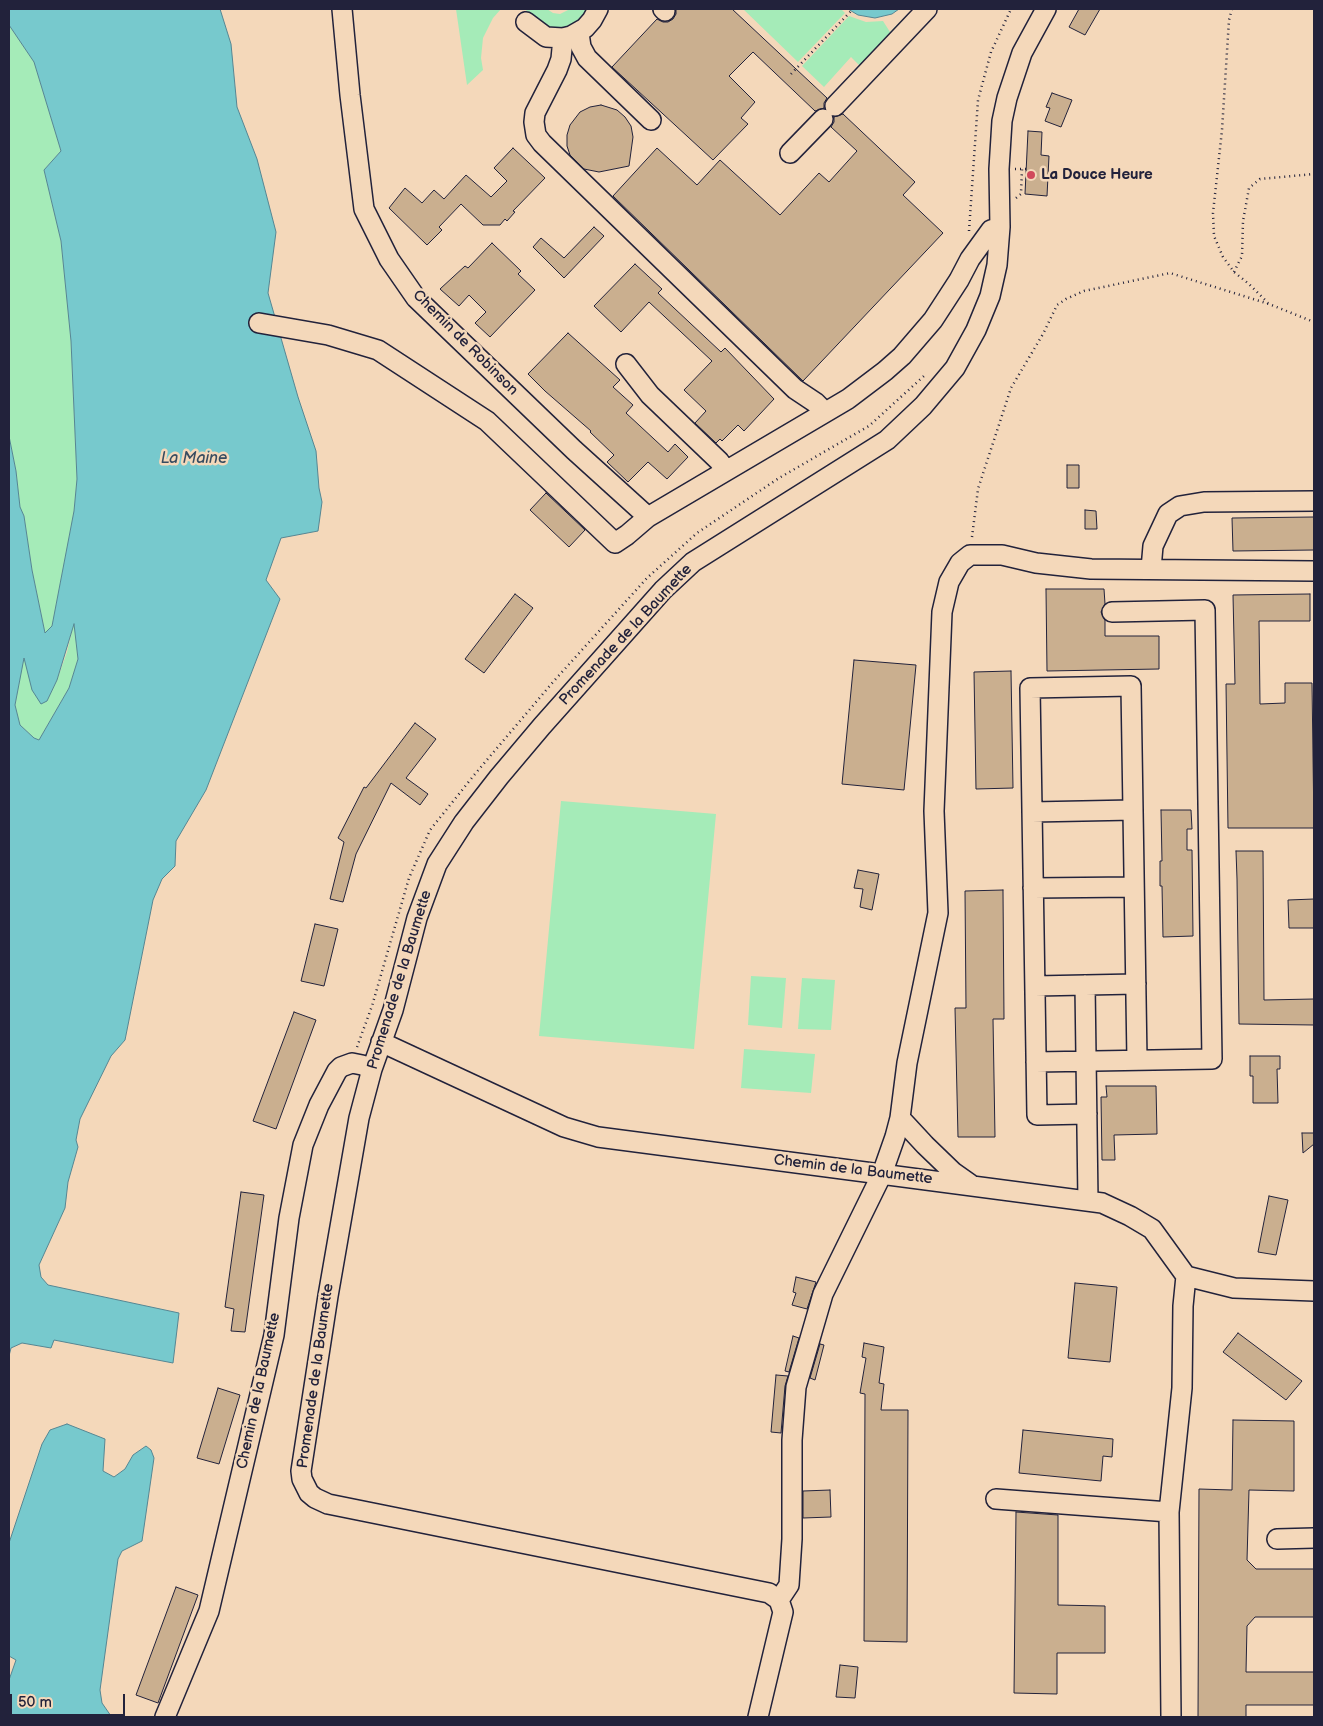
<!DOCTYPE html>
<html>
<head>
<meta charset="utf-8">
<style>
	body { margin:0 }
	#map { position:relative; width:1323px; height:1726px; overflow:hidden; background:#f4d8ba; font-family:"Balsamiq Sans",sans-serif }
	canvas { display:block }
	.frame { position:absolute; inset:0; border:10px solid #22223b; pointer-events:none }
	.scale { position:absolute; left:10px; top:1694px; width:115px; height:22px; box-sizing:border-box; border:2px solid #22223b; border-top:0; padding-left:6px; font-size:15px; line-height:18px; white-space:nowrap; color:#22223b; -webkit-text-stroke:4px #f4d8ba; paint-order:stroke }
</style>
</head>
<body>
<div id="map">
<canvas width="1323" height="1726"></canvas>
<div class="frame"></div>
<div class="scale">50 m</div>
</div>
<script>
const ctx = document.querySelector('canvas').getContext('2d');
ctx.lineJoin = 'round';
function fill(path, color) { ctx.fillStyle = color; ctx.fill(path, 'evenodd'); }
const toPath = rows => new Path2D(rows.map(r => 'M' + r).join(''));
function stroke(path, color, width, dash) { ctx.strokeStyle = color; ctx.lineWidth = width; ctx.lineCap = dash ? 'butt' : 'round'; ctx.setLineDash(dash || []); ctx.stroke(path); }
function drawText(font, color, halo, rows, align = 'center') {
  ctx.font = font + ' "Balsamiq Sans",sans-serif'; ctx.lineWidth = 5; ctx.setLineDash([]); ctx.textBaseline = 'middle'; ctx.strokeStyle = halo; ctx.fillStyle = color; for (const [text, x, y, turn = 0] of rows) {
    ctx.save(); ctx.translate(x, y); ctx.rotate((+turn || 0) * Math.PI / 180); ctx.textAlign = isNaN(turn) ? turn : align; if (halo) ctx.strokeText(text, 0, 0); ctx.fillText(text, 0, 0); ctx.restore();
  }
}
const green = toPath([
	[456,9,501,9,493,18,483,38,481,58,483,70,467,85],
	[525,9,547,9,553,13,560,14,570,9,592,9,575,28,553,31,540,25],
	[743,9,841,9,845,13,798,62],
	[913,9,916,9,861,67,851,57,824,87,802,66,849,16,866,22,883,21,890,32],
	[9,25,34,62,61,151,44,170,61,241,71,341,77,479,74,511,52,627,45,633,32,570,24,516,20,508,16,471,9,436],
	[74,622,78,659,69,688,39,740,34,738,20,725,15,705,24,656,47,701,57,680,67,652],
	[561,801,716,814,694,1049,539,1036],
	[751,976,786,978,782,1028,748,1025],
	[802,978,835,980,831,1030,798,1029],
	[744,1049,815,1054,811,1093,741,1088]
]);
const water = toPath([
	[9,9,220,9,231,44,237,107,257,159,276,232,268,293,298,397,316,451,319,488,322,502,318,531,281,538,266,580,280,599,206,790,176,841,175,866,162,879,153,900,125,1040,111,1056,80,1119,76,1140,78,1147,68,1182,65,1208,39,1265,41,1277,48,1285,179,1313,173,1363,54,1340,51,1348,22,1343,11,1348,9,1356,9,436,16,471,20,507,24,516,32,570,45,633,52,626,74,511,77,479,71,341,61,241,44,170,61,151,34,62,9,25,9,9],
	[74,624,78,659,69,688,39,740,34,738,20,725,15,705,24,658,32,690,41,704,47,701,57,680,74,624],
	[848,9,899,9,892,14,875,18,858,15,848,9],
	[67,1424,105,1439,103,1471,114,1477,125,1469,133,1455,146,1446,151,1450,154,1458,142,1541,122,1551,118,1559,100,1690,102,1703,111,1716,109,1717,9,1717,9,1680,16,1660,9,1656,9,1543,42,1444,50,1430,67,1424]
]);
const building = toPath([
	[676,9,732,9,827,98,824,103,824,108,815,111,753,52,729,76,755,102,741,118,748,124,713,160,612,67,657,19,663,22,668,22,673,19,676,14,676,9],
	[1079,9,1100,9,1085,35,1069,27,1079,9],
	[1052,93,1072,100,1061,127,1045,121,1050,108,1046,107,1052,93],
	[601,105,617,110,625,117,631,126,633,137,629,166,599,172,584,169,570,155,567,146,567,135,570,125,580,112,590,107,601,105],
	[843,114,915,182,903,195,943,233,803,381,613,196,657,148,697,185,720,160,780,215,819,173,829,182,857,151,831,127,834,122,834,117,843,114],
	[1028,131,1042,132,1041,155,1049,156,1047,196,1025,194,1028,131],
	[513,148,545,178,513,211,515,212,507,221,505,219,500,225,483,225,461,204,439,227,442,230,427,245,389,208,405,188,422,203,434,190,444,199,466,175,491,197,507,181,494,168,513,148],
	[594,227,604,236,564,278,533,247,541,238,564,258,594,227],
	[492,243,521,271,518,274,535,290,490,337,475,323,486,312,469,295,459,306,440,289,465,266,468,268,492,243],
	[635,264,662,289,658,293,721,352,725,348,774,399,744,431,738,425,722,441,720,439,716,443,695,423,706,411,684,390,712,361,649,302,621,332,594,306,635,264],
	[568,333,620,380,613,387,633,405,626,413,668,452,675,444,688,457,667,479,648,462,628,482,607,462,614,455,590,432,591,431,545,391,528,374,568,333],
	[1067,465,1079,465,1079,488,1067,488,1067,465],
	[546,493,585,530,569,547,530,510,546,493],
	[1085,510,1096,511,1097,529,1085,529,1085,510],
	[1314,517,1314,550,1233,551,1232,518,1314,517],
	[1046,589,1104,589,1105,604,1101,612,1105,620,1105,636,1159,636,1159,669,1047,671,1046,589],
	[515,594,533,608,484,673,465,659,515,594],
	[1310,594,1310,621,1259,621,1260,704,1285,703,1285,683,1312,683,1314,828,1228,828,1226,684,1235,684,1233,595,1310,594],
	[854,660,916,665,904,790,842,784,854,660],
	[1011,671,1013,788,976,789,974,672,1011,671],
	[415,723,436,739,406,778,428,794,420,805,391,783,356,854,343,902,330,899,344,842,338,838,364,787,366,788,415,723],
	[1161,810,1191,810,1192,829,1187,829,1187,850,1192,850,1193,936,1163,937,1162,886,1160,886,1160,861,1162,861,1161,810],
	[1236,851,1263,851,1264,1000,1314,999,1314,1025,1239,1024,1237,879,1236,851],
	[858,870,879,874,872,910,860,907,863,889,854,888,858,870],
	[1003,890,1004,1019,993,1019,995,1137,958,1137,955,1008,966,1008,965,891,1003,890],
	[1314,899,1314,928,1289,928,1288,900,1314,899],
	[315,924,338,929,324,986,301,981,315,924],
	[294,1012,316,1020,276,1129,253,1121,294,1012],
	[1250,1056,1280,1056,1280,1069,1277,1069,1278,1103,1253,1103,1253,1076,1250,1076,1250,1056],
	[1106,1086,1156,1086,1157,1134,1114,1135,1115,1160,1102,1160,1101,1097,1107,1097,1106,1086],
	[1302,1133,1314,1133,1314,1144,1303,1153,1302,1133],
	[241,1192,264,1195,245,1332,231,1331,234,1309,225,1307,241,1192],
	[1269,1196,1288,1200,1276,1255,1258,1252,1269,1196],
	[796,1277,816,1282,807,1309,792,1305,796,1293,793,1292,796,1277],
	[1075,1283,1117,1287,1110,1362,1068,1358,1075,1283],
	[1238,1333,1302,1381,1286,1400,1223,1352,1238,1333],
	[793,1336,799,1338,789,1372,785,1371,793,1336],
	[864,1343,884,1347,879,1383,884,1384,881,1410,908,1410,907,1642,864,1641,865,1394,860,1393,866,1358,862,1357,864,1343],
	[820,1344,824,1345,815,1380,810,1378,820,1344],
	[776,1375,788,1376,785,1386,781,1433,771,1432,776,1375],
	[218,1388,240,1395,219,1464,197,1458,218,1388],
	[1233,1420,1294,1421,1294,1491,1249,1490,1247,1560,1256,1569,1314,1569,1314,1617,1255,1617,1247,1626,1246,1672,1314,1672,1314,1705,1246,1705,1246,1717,1198,1717,1199,1489,1232,1490,1233,1420],
	[1023,1430,1113,1439,1112,1457,1103,1456,1101,1481,1019,1473,1023,1430],
	[830,1490,831,1517,803,1518,803,1491,830,1490],
	[1016,1512,1058,1515,1058,1605,1105,1606,1105,1653,1057,1653,1057,1694,1014,1693,1016,1512],
	[176,1587,198,1595,158,1703,136,1695,176,1587],
	[840,1665,858,1667,855,1698,836,1697,840,1665]
]);
const path = toPath([
	[1232,9,1229,20,1222,130,1213,213,1214,236,1223,257,1234,272,1249,284,1268,303],
	[791,74,853,9],
	[1015,169,1026,169],
	[1016,198,1021,194,1022,169],
	[969,231,978,100,991,52,1011,9],
	[1234,272,1242,256,1243,221,1249,188,1260,179,1314,174],
	[972,537,978,489,1011,388,1043,334,1057,305,1066,299,1084,291,1170,273,1269,304,1314,322],
	[357,1047,372,1006,409,878,430,830,475,774,553,682,647,578,697,533,779,478,869,426,925,375]
]);
const minor = toPath([
	[342,9,350,95,364,209,389,259,416,298,574,450,648,517],
	[663,9,665,11],
	[526,22,546,37,563,38,571,36,585,28,592,20,598,9],
	[579,33,581,47,587,58,651,120],
	[563,38,561,59,557,70,535,113,534,122,536,135,542,143,795,389,816,403,825,412],
	[835,106,927,9],
	[790,153,823,119],
	[259,323,328,335,378,350,487,421,615,543,627,535,648,517,848,399,885,371,902,356,933,320,959,280,970,259,991,230,1000,227],
	[626,364,650,395,719,461,726,471],
	[1151,569,1153,546,1168,514,1180,506,1204,502,1314,501],
	[1032,812,1133,810],
	[1033,888,1134,887],
	[1085,985,1088,1201],
	[1035,986,1136,984],
	[381,1042,564,1127,598,1137,1102,1203,1130,1216,1152,1229,1186,1276,1234,1288,1314,1291],
	[1036,1062,1212,1059,1205,610,1112,612],
	[1087,1114,1037,1115,1030,688,1131,686,1137,1060],
	[900,1118,925,1145,953,1172,970,1184],
	[996,1499,1169,1512],
	[1277,1539,1314,1538],
	[779,1600,789,1585,792,1539,792,1440,796,1387,823,1294,882,1174,895,1137,900,1118,907,1063,938,913,934,811,942,612,949,582,960,563,970,555,1002,555,1036,563,1091,569,1314,571],
	[165,1717,209,1611,274,1335,289,1218,303,1145,319,1105,337,1071,341,1067,352,1063,362,1065,372,1069],
	[758,1717,783,1612,779,1600,769,1593,328,1504,315,1498,309,1493,302,1479,301,1471,328,1296,359,1118,372,1069,393,1010,417,918,437,864,464,822,499,777,542,726,663,590,693,562,887,440,923,406,955,368,976,330,990,296,997,265,1000,227,999,169,1002,121,1007,98,1022,53,1046,9],
	[1171,1717,1169,1512,1182,1388,1183,1306,1186,1276]
]);
const markers = [
	[1031,175,5,"#d1495b"]
];
const poiNames = [
	["La Douce Heure",1041,175]
];
const streetNames = [
	["Chemin de Robinson",465,343,45],
	["Promenade de la Baumette",626,635,-47],
	["Promenade de la Baumette",400,980,-73],
	["Chemin de la Baumette",853,1170,7],
	["Promenade de la Baumette",316,1376,-82],
	["Chemin de la Baumette",259,1391,-78]
];
const waterNames = [
	["La Maine",194,459]
];
fill(green, '#a5ebb8');
fill(water, '#77c9cd');
stroke(water, '#558693', 1);
fill(building, '#caaf8f');
stroke(building, '#22223b', 1);
stroke(minor, '#22223b', 22);
stroke(path, '#22223b', 2.5, [1, 4]);
stroke(minor, '#f4d8ba', 19);
for (const [x, y, r, color] of markers) { const dot = new Path2D(); dot.arc(x, y, r, 0, 2 * Math.PI); ctx.fillStyle = color; ctx.fill(dot); stroke(dot, '#f4d8ba', 2); }
drawText('bold 15px', '#22223b', '#f4d8ba', poiNames, 'left');
drawText('15px', '#22223b', '#f4d8ba', streetNames);
drawText('italic 16px', '#374c60', '#f4d8ba', waterNames);
</script>
</body>
</html>
